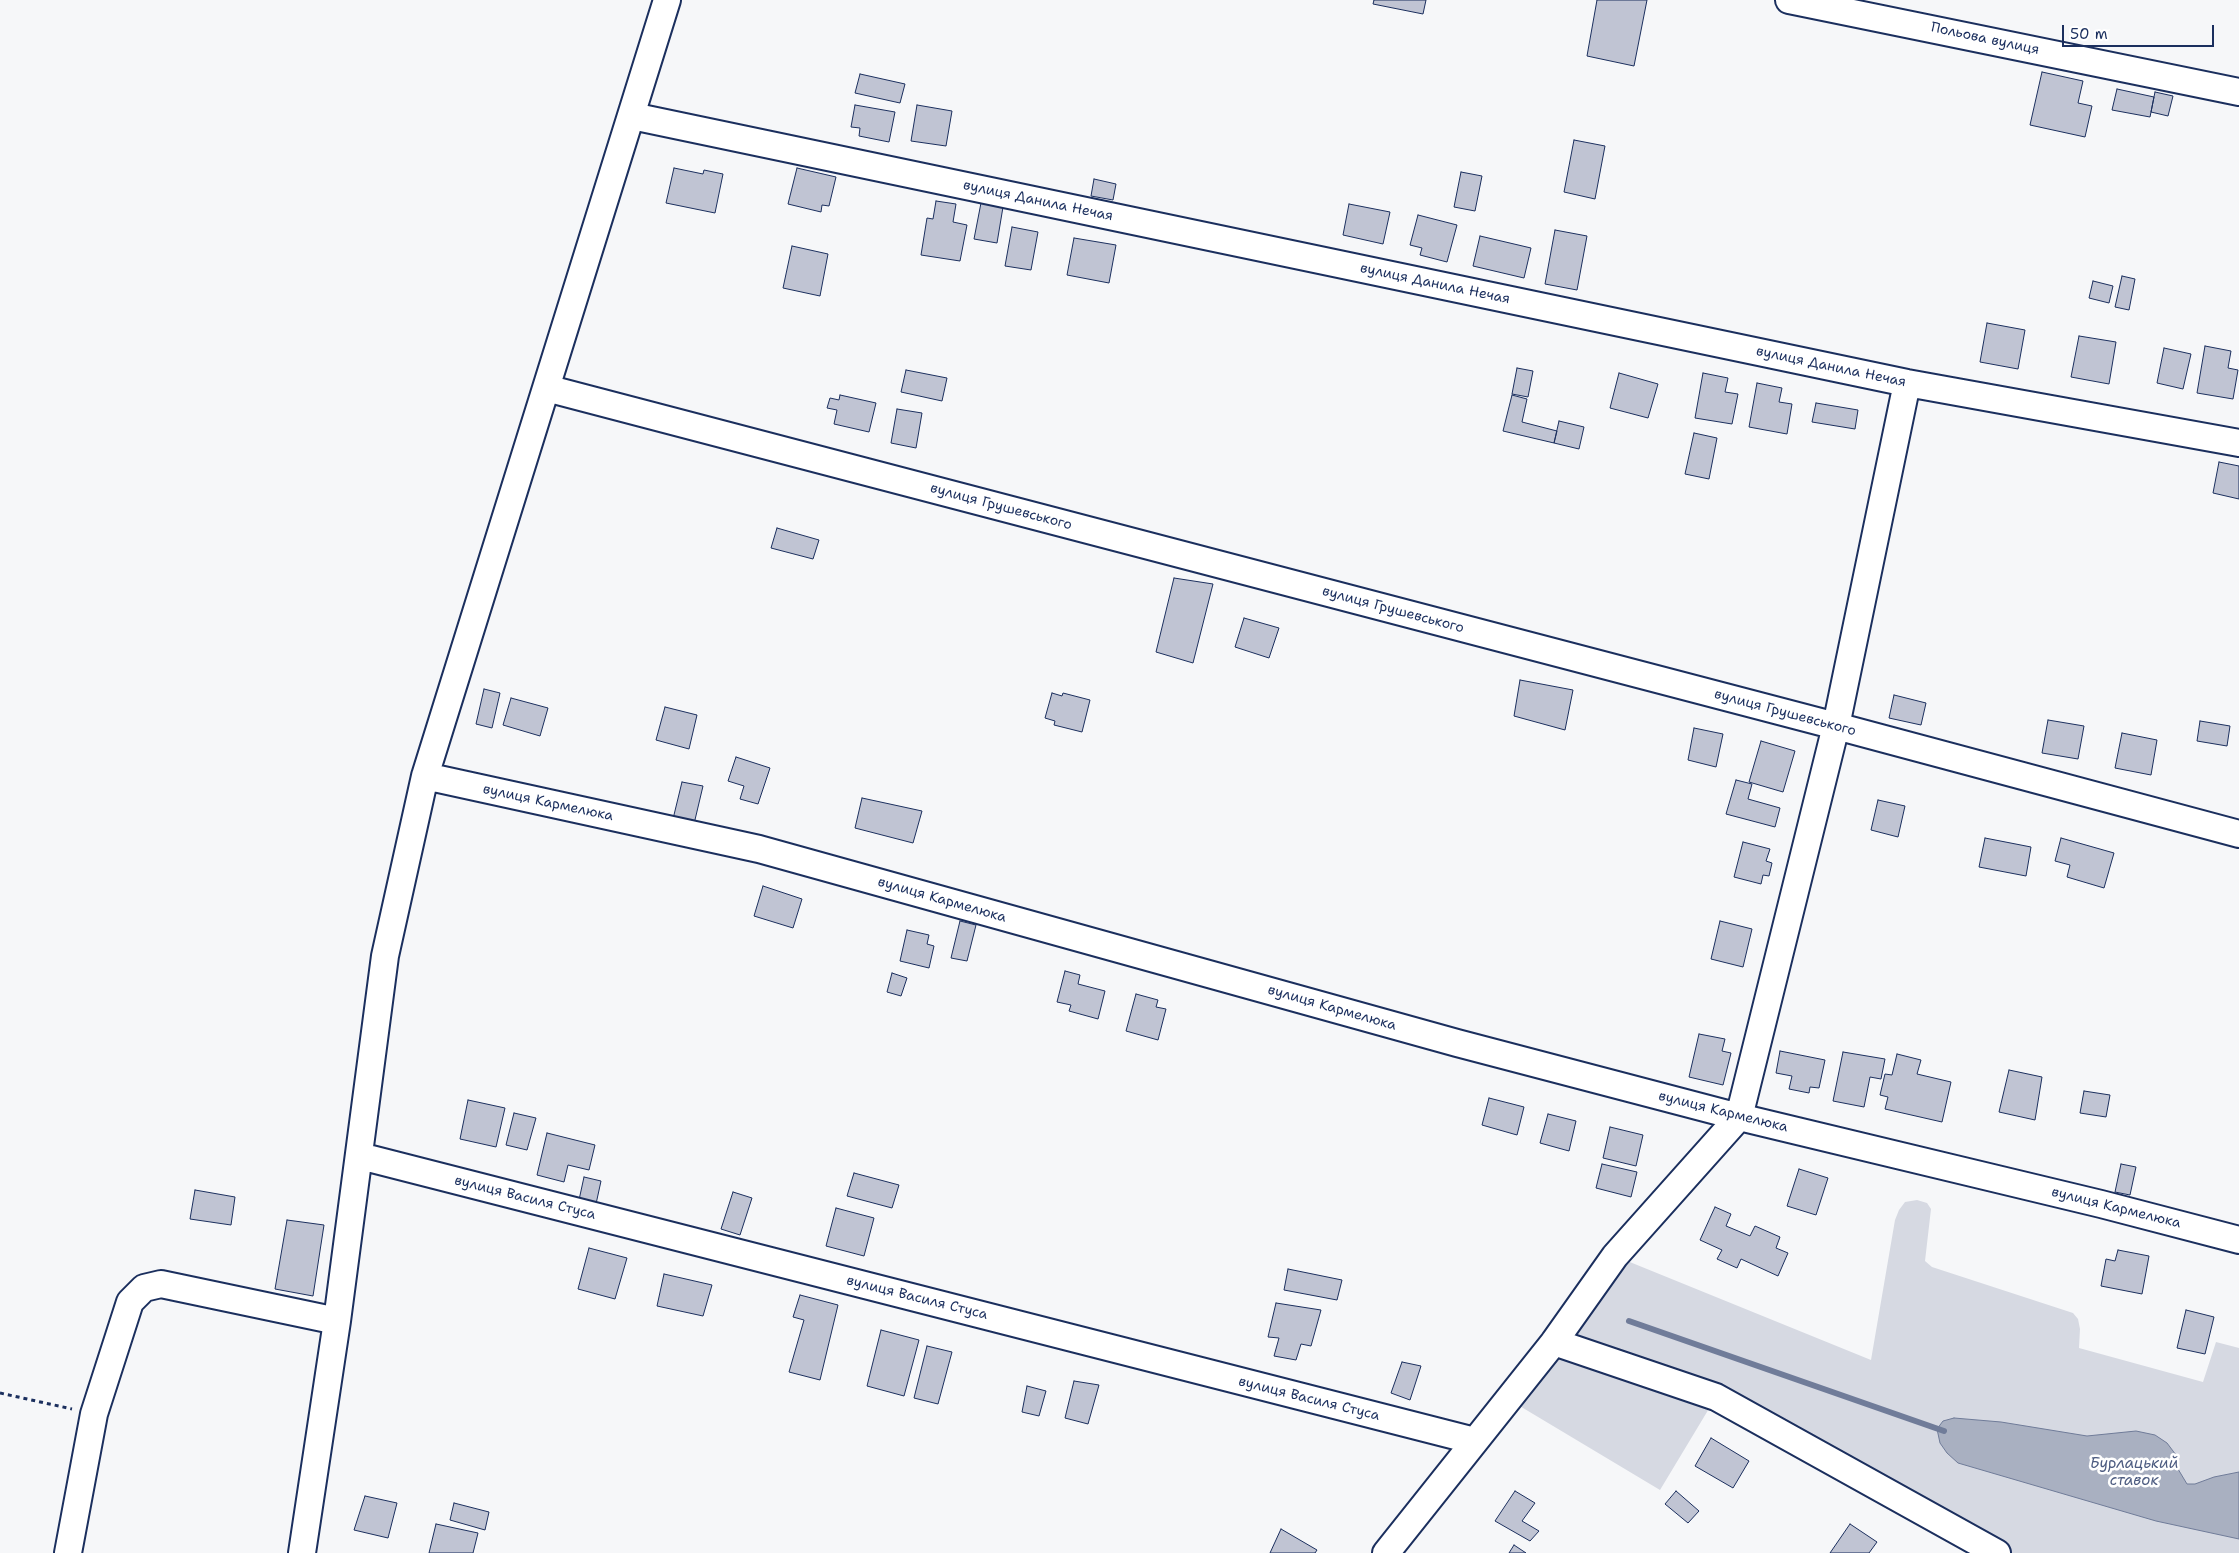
<!DOCTYPE html>
<html>
<head>
<meta charset="utf-8">
<style>
	body { margin:0 }
	#map { position:relative; width:2239px; height:1553px; overflow:hidden; background:#f6f7f9; font-family:"Shantell Sans",sans-serif }
	canvas { display:block }
	.scale { position:absolute; left:2062px; top:25px; width:152px; height:22px; box-sizing:border-box; border:2px solid #1b2f5e; border-top:0; padding-left:6px; font-size:15px; line-height:18px; white-space:nowrap; color:#1b2f5e; -webkit-text-stroke:4px #fff; paint-order:stroke }
</style>
</head>
<body>
<div id="map">
<canvas width="2239" height="1553"></canvas>
<div class="scale">50 m</div>
</div>
<script>
const ctx = document.querySelector('canvas').getContext('2d');
ctx.lineJoin = 'round';
function fill(path, color) { ctx.fillStyle = color; ctx.fill(path, 'evenodd'); }
const toPath = rows => new Path2D(rows.map(r => 'M' + r).join(''));
function stroke(path, color, width, dash) { ctx.strokeStyle = color; ctx.lineWidth = width; ctx.lineCap = dash ? 'butt' : 'round'; ctx.setLineDash(dash || []); ctx.stroke(path); }
function drawText(font, color, halo, rows, align = 'center') {
  ctx.font = font + ' "Shantell Sans",sans-serif'; ctx.lineWidth = 5; ctx.setLineDash([]); ctx.textBaseline = 'middle'; ctx.strokeStyle = halo; ctx.fillStyle = color; for (const [text, x, y, turn = 0] of rows) {
    ctx.save(); ctx.translate(x, y); ctx.rotate((+turn || 0) * Math.PI / 180); ctx.textAlign = isNaN(turn) ? turn : align; if (halo) ctx.strokeText(text, 0, 0); ctx.fillText(text, 0, 0); ctx.restore();
  }
}
const green = toPath([
	[1917,1200,1927,1203,1931,1209,1925,1261,1932,1267,2073,1313,2078,1319,2080,1329,2079,1348,2203,1382,2216,1342,2239,1348,2239,1553,1997,1553,1716,1397,1660,1490,1508,1399,1615,1256,1871,1360,1895,1220,1899,1210,1905,1202]
]);
const water = toPath([
	[1954,1418,2001,1422,2087,1436,2136,1431,2155,1435,2167,1443,2176,1455,2178,1469,2187,1484,2195,1484,2214,1477,2239,1472,2239,1539,2156,1521,1958,1463,1947,1453,1940,1443,1937,1429,1943,1421,1954,1418]
]);
const stream = toPath([
	[1629,1321,1944,1431]
]);
const building = toPath([
	[1374,0,1426,0,1423,14,1373,4,1374,0],
	[1597,0,1647,0,1634,66,1587,56,1597,0],
	[2042,72,2083,81,2078,103,2092,106,2085,137,2030,125,2042,72],
	[860,74,905,84,900,103,855,93,860,74],
	[2117,89,2154,97,2150,117,2112,110,2117,89],
	[2155,92,2173,96,2168,116,2151,112,2155,92],
	[855,105,895,112,889,142,859,136,860,128,851,127,855,105],
	[917,105,952,111,946,146,911,141,917,105],
	[1574,140,1605,146,1595,199,1564,192,1574,140],
	[674,168,703,174,704,170,723,174,715,213,666,203,674,168],
	[797,168,836,177,829,206,822,205,821,212,788,204,797,168],
	[1461,172,1482,176,1475,211,1454,207,1461,172],
	[1094,179,1116,184,1113,200,1091,196,1094,179],
	[936,201,956,204,953,222,967,225,960,261,921,255,927,218,933,219,936,201],
	[981,203,1003,207,997,243,974,239,981,203],
	[1349,204,1390,212,1383,244,1343,235,1349,204],
	[1418,215,1457,225,1447,262,1420,255,1422,248,1410,245,1418,215],
	[1012,227,1038,232,1031,270,1005,266,1012,227],
	[1555,230,1587,236,1577,290,1545,284,1555,230],
	[1480,236,1531,248,1524,278,1473,266,1480,236],
	[1074,238,1116,245,1109,283,1067,275,1074,238],
	[792,246,828,254,820,296,783,288,792,246],
	[2122,276,2135,279,2129,310,2115,307,2122,276],
	[2093,281,2113,286,2109,303,2089,298,2093,281],
	[1987,323,2025,330,2018,369,1980,362,1987,323],
	[2079,336,2116,342,2109,384,2071,377,2079,336],
	[2205,346,2231,351,2228,368,2238,370,2233,399,2197,393,2205,346],
	[2164,348,2191,354,2183,389,2157,383,2164,348],
	[1517,368,1533,371,1528,397,1512,394,1517,368],
	[906,370,947,378,942,401,901,392,906,370],
	[1619,373,1658,384,1648,418,1610,408,1619,373],
	[1703,373,1728,378,1725,392,1738,394,1732,424,1695,418,1703,373],
	[1757,383,1782,388,1779,402,1792,404,1787,434,1749,427,1757,383],
	[840,395,876,403,869,432,834,424,837,410,827,408,830,398,839,400,840,395],
	[1512,395,1527,399,1522,422,1557,431,1554,443,1503,431,1512,395],
	[1816,403,1858,410,1855,429,1812,422,1816,403],
	[897,409,922,413,916,448,891,443,897,409],
	[1559,421,1584,427,1579,449,1554,443,1559,421],
	[1694,433,1717,438,1709,479,1685,474,1694,433],
	[2219,462,2239,466,2239,499,2213,493,2219,462],
	[777,528,819,540,813,559,771,548,777,528],
	[1174,578,1213,584,1193,663,1156,652,1174,578],
	[1244,618,1279,628,1269,658,1235,647,1244,618],
	[1520,680,1573,690,1565,730,1514,716,1520,680],
	[484,689,500,693,492,728,476,724,484,689],
	[1052,693,1062,696,1063,693,1090,700,1082,732,1054,725,1055,721,1045,718,1052,693],
	[1894,695,1926,703,1921,725,1889,718,1894,695],
	[511,698,548,708,540,736,503,725,511,698],
	[665,707,697,715,689,749,656,740,665,707],
	[2048,720,2084,726,2078,759,2042,753,2048,720],
	[2200,721,2230,726,2227,746,2197,741,2200,721],
	[1694,728,1723,734,1716,767,1688,760,1694,728],
	[2122,733,2157,740,2151,775,2115,768,2122,733],
	[1761,741,1795,751,1783,792,1749,782,1761,741],
	[736,757,770,768,758,804,740,799,744,786,728,781,736,757],
	[1736,780,1752,784,1748,799,1780,808,1775,827,1726,814,1736,780],
	[682,782,703,786,694,824,673,819,682,782],
	[862,798,922,811,913,843,855,828,862,798],
	[1878,800,1905,806,1898,837,1871,830,1878,800],
	[1985,838,2031,847,2026,876,1979,867,1985,838],
	[2061,838,2114,853,2104,888,2067,877,2070,865,2055,861,2061,838],
	[1743,842,1770,849,1766,861,1772,863,1769,876,1763,875,1761,884,1734,877,1743,842],
	[763,886,802,899,793,928,754,916,763,886],
	[960,921,976,925,967,961,951,958,960,921],
	[1720,921,1752,929,1743,967,1711,959,1720,921],
	[907,930,929,935,927,944,934,946,929,968,900,961,907,930],
	[1065,971,1080,975,1078,984,1105,991,1098,1019,1069,1011,1071,1005,1057,1002,1065,971],
	[892,973,907,978,901,996,887,992,892,973],
	[1136,994,1158,1000,1156,1007,1166,1009,1158,1040,1126,1031,1136,994],
	[1699,1034,1725,1039,1722,1051,1731,1053,1723,1085,1689,1077,1699,1034],
	[1780,1051,1825,1060,1819,1088,1810,1087,1809,1093,1789,1089,1792,1076,1776,1073,1780,1051],
	[1843,1052,1885,1059,1881,1079,1870,1077,1864,1107,1833,1101,1843,1052],
	[1897,1054,1921,1060,1917,1074,1951,1082,1942,1122,1885,1109,1888,1097,1880,1095,1885,1074,1892,1075,1897,1054],
	[2009,1070,2042,1077,2035,1120,1999,1112,2009,1070],
	[2084,1091,2110,1095,2106,1117,2080,1113,2084,1091],
	[1489,1098,1524,1107,1517,1135,1482,1125,1489,1098],
	[468,1100,505,1108,496,1147,460,1139,468,1100],
	[514,1113,536,1118,527,1150,506,1145,514,1113],
	[1548,1114,1576,1121,1569,1151,1540,1143,1548,1114],
	[1610,1127,1643,1135,1636,1166,1603,1158,1610,1127],
	[547,1133,595,1145,589,1170,568,1165,564,1182,537,1175,547,1133],
	[1602,1164,1637,1172,1631,1197,1596,1188,1602,1164],
	[2121,1164,2136,1167,2130,1195,2115,1192,2121,1164],
	[1799,1169,1828,1178,1816,1215,1787,1206,1799,1169],
	[854,1173,899,1185,892,1208,847,1196,854,1173],
	[584,1177,601,1181,596,1204,579,1200,584,1177],
	[195,1190,235,1197,231,1225,190,1219,195,1190],
	[733,1192,752,1198,740,1235,721,1229,733,1192],
	[1715,1207,1731,1214,1726,1226,1750,1236,1755,1226,1780,1237,1776,1248,1788,1253,1778,1276,1741,1259,1737,1268,1717,1259,1722,1250,1700,1240,1715,1207],
	[836,1208,874,1218,864,1256,826,1246,836,1208],
	[287,1220,324,1225,313,1296,275,1289,287,1220],
	[589,1248,627,1258,615,1299,578,1289,589,1248],
	[2118,1250,2149,1256,2142,1294,2101,1286,2106,1259,2115,1261,2118,1250],
	[1288,1269,1342,1280,1337,1300,1284,1290,1288,1269],
	[664,1274,712,1285,703,1316,657,1306,664,1274],
	[800,1295,838,1305,820,1380,789,1372,804,1320,793,1317,800,1295],
	[1276,1303,1321,1310,1311,1346,1301,1344,1296,1360,1274,1356,1279,1338,1268,1337,1276,1303],
	[2186,1310,2214,1317,2205,1354,2177,1348,2186,1310],
	[881,1330,919,1340,904,1396,867,1386,881,1330],
	[927,1346,952,1352,938,1404,914,1398,927,1346],
	[1402,1362,1421,1366,1410,1400,1391,1393,1402,1362],
	[1074,1381,1099,1385,1088,1424,1065,1418,1074,1381],
	[1027,1386,1046,1391,1039,1416,1022,1412,1027,1386],
	[1711,1438,1749,1461,1733,1488,1695,1466,1711,1438],
	[1515,1491,1535,1503,1522,1521,1539,1531,1530,1541,1495,1521,1515,1491],
	[1676,1491,1699,1511,1688,1523,1665,1504,1676,1491],
	[365,1496,397,1503,388,1538,354,1530,365,1496],
	[454,1503,489,1512,485,1530,450,1520,454,1503],
	[436,1524,478,1533,473,1553,429,1553,436,1524],
	[1850,1524,1877,1542,1869,1553,1830,1553,1850,1524],
	[1281,1529,1317,1550,1315,1553,1270,1553,1281,1529],
	[1514,1545,1526,1553,1509,1553,1514,1545]
]);
const path = toPath([
	[0,1393,72,1409]
]);
const minor = toPath([
	[1789,0,2239,92],
	[632,116,1907,383,2239,443],
	[546,388,1836,726,2239,834],
	[425,776,759,849,1457,1043,1739,1117,2101,1204,2239,1240],
	[360,1156,1475,1441],
	[1554,1342,1716,1397,1997,1553],
	[68,1553,94,1414,130,1302,144,1288,161,1284,337,1321],
	[302,1553,337,1321,385,956,425,776,667,0],
	[1386,1553,1554,1342,1615,1256,1739,1117,1836,726,1907,383]
]);
const streetNames = [
	["Польова вулиця",1985,39,12],
	["вулиця Данила Нечая",1038,201,12],
	["вулиця Данила Нечая",1435,284,12],
	["вулиця Данила Нечая",1831,367,12],
	["вулиця Грушевського",1001,507,15],
	["вулиця Грушевського",1393,610,15],
	["вулиця Грушевського",1785,713,15],
	["вулиця Кармелюка",548,803,12],
	["вулиця Кармелюка",942,900,16],
	["вулиця Кармелюка",1332,1008,16],
	["вулиця Кармелюка",1723,1112,14],
	["вулиця Василя Стуса",525,1198,14],
	["вулиця Кармелюка",2116,1208,14],
	["вулиця Василя Стуса",917,1298,14],
	["вулиця Василя Стуса",1309,1399,14]
];
const waterNames = [
	["Бурлацький",2134,1464],
	["ставок",2134,1481]
];
fill(green, '#d6d9e2');
fill(water, '#a9b0c1');
stroke(water, '#707c99', 1);
stroke(stream, '#707c99', 6);
fill(building, '#c0c4d3');
stroke(building, '#1b2f5e', 1);
stroke(minor, '#1b2f5e', 30);
stroke(path, '#1b2f5e', 3, [4, 4]);
stroke(minor, '#fff', 26);
drawText('14px', '#1b2f5e', '#fff', streetNames);
drawText('italic 15px', '#4d5c81', '#fff', waterNames);
</script>
</body>
</html>
